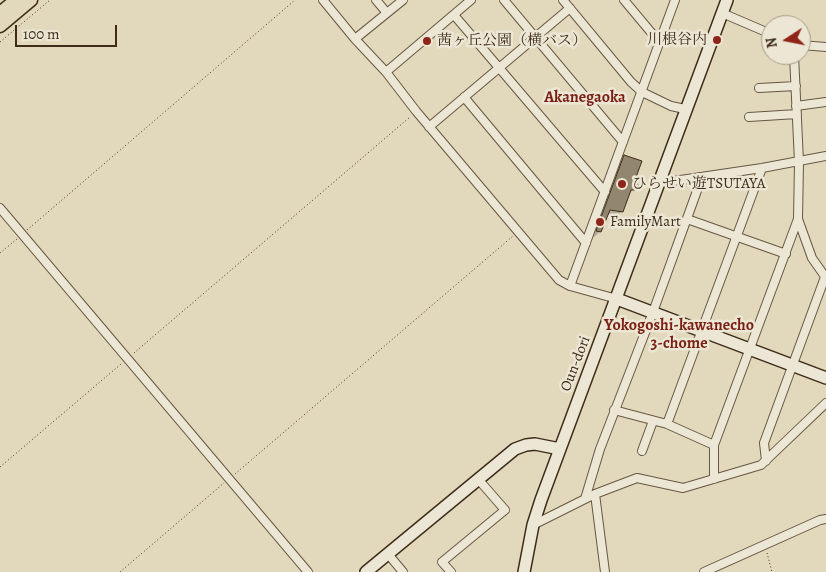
<!DOCTYPE html>
<html>
<head>
<meta charset="utf-8">
<style>
	body { margin:0 }
	#map { position:relative; width:826px; height:572px; overflow:hidden; background:#e2d9bd; font-family:Alegreya,serif }
	canvas { display:block }
	.north { position:absolute; left:761px; top:15px; width:50px; height:50px; box-sizing:border-box; background:#ece6d4; border:1px solid #a69c89; border-radius:50%; rotate:259deg; font-size:14px; font-weight:700; line-height:20px; text-align:center; color:#3e2c19 }
	.north::after { content:''; display:block; margin:auto; width:18px; height:22px; background:#8f2418; clip-path:polygon(50% 0,100% 100%,50% 72%,0 100%) }
	.scale { position:absolute; left:15px; top:25px; width:102px; height:22px; box-sizing:border-box; border:2px solid #3e2c19; border-top:0; padding-left:6px; font-size:15px; line-height:18px; white-space:nowrap; color:#3e2c19; -webkit-text-stroke:4px #ece6d4; paint-order:stroke }
</style>
</head>
<body>
<div id="map">
<canvas width="826" height="572"></canvas>
<div class="north">N</div>
<div class="scale">100 m</div>
</div>
<script>
const ctx = document.querySelector('canvas').getContext('2d');
ctx.lineJoin = 'round';
function fill(path, color) { ctx.fillStyle = color; ctx.fill(path, 'evenodd'); }
const toPath = rows => new Path2D(rows.map(r => 'M' + r).join(''));
function stroke(path, color, width, dash) { ctx.strokeStyle = color; ctx.lineWidth = width; ctx.lineCap = dash ? 'butt' : 'round'; ctx.setLineDash(dash || []); ctx.stroke(path); }
function drawText(font, color, halo, rows, align = 'center') {
  ctx.font = font + ' Alegreya,"Noto Serif JP",serif'; ctx.lineWidth = 5; ctx.setLineDash([]); ctx.textBaseline = 'middle'; ctx.strokeStyle = halo; ctx.fillStyle = color; for (const [text, x, y, turn = 0] of rows) {
    ctx.save(); ctx.translate(x, y); ctx.rotate((+turn || 0) * Math.PI / 180); ctx.textAlign = isNaN(turn) ? turn : align; if (halo) ctx.strokeText(text, 0, 0); ctx.fillText(text, 0, 0); ctx.restore();
  }
}
const shadow = toPath([
	[624,156,636,188,628,194,622,211,617,217,606,215,600,232,594,237,592,236,619,162]
]);
const building = toPath([
	[624,155,642,161,635,180,637,182,638,186,635,190,631,190,623,212,610,210,601,232,596,231,624,155]
]);
const path = toPath([
	[0,42,50,0],
	[27,230,295,0],
	[0,253,17,239],
	[134,353,410,117],
	[0,467,121,364],
	[235,474,513,236],
	[767,553,772,572],
	[120,572,224,483]
]);
const street = toPath([
	[323,0,355,39,386,72,416,111,559,280,570,286,617,299],
	[376,0,387,13],
	[504,0,623,142],
	[563,0,631,82,642,92,671,106,685,109],
	[624,0,660,43],
	[722,13,771,34],
	[454,15,605,192],
	[355,39,403,0],
	[801,45,826,47],
	[386,72,471,0],
	[759,88,796,86],
	[464,97,586,243],
	[796,106,826,102],
	[749,117,797,114],
	[429,127,570,8],
	[660,183,762,168,826,156],
	[0,208,308,572],
	[687,219,786,254],
	[798,219,812,258,826,278],
	[570,286,675,0],
	[614,410,667,424,714,445,798,219,799,162,794,55],
	[667,424,762,168],
	[714,445,714,479],
	[642,451,653,421],
	[766,461,764,443,825,277],
	[595,494,605,572],
	[585,499,600,449,653,312,702,177],
	[533,525,595,494,637,478,683,488,761,465,826,403],
	[388,554,403,572],
	[451,572,442,562,505,510,478,479],
	[704,572,820,520,826,519]
]);
const secondary = toPath([
	[617,299,826,378],
	[366,572,515,449,526,445,535,444,560,449],
	[524,572,533,525,541,500,727,0]
]);
const primary = toPath([
	[0,13,16,0],
	[0,26,31,0]
]);
const markers = [
	[717,40,5,"#8f2418"],
	[427,41,5,"#8f2418"],
	[622,184,5,"#8f2418"],
	[600,222,5,"#8f2418"]
];
const poiNames = [
	["川根谷内",707,40,"right"],
	["茜ヶ丘公園（横バス）",437,41],
	["ひらせい遊TSUTAYA",632,184],
	["FamilyMart",610,222]
];
const streetNames = [
	["Oun-dori",576,364,-69]
];
const neighbourhoodNames = [
	["Akanegaoka",585,98],
	["Yokogoshi-kawanecho",679,326],
	["3-chome",679,344]
];
fill(shadow, '#0003');
fill(building, '#93866e');
stroke(building, '#3e2c19', 1);
stroke(street, '#675742', 10);
stroke(secondary, '#3e2c19', 14);
stroke(primary, '#3e2c19', 15);
stroke(path, '#3e2c19', 1, [1, 2.5]);
stroke(street, '#ece6d4', 8);
stroke(secondary, '#ece6d4', 11);
stroke(primary, '#e2d9bd', 12);
for (const [x, y, r, color] of markers) { const dot = new Path2D(); dot.arc(x, y, r, 0, 2 * Math.PI); ctx.fillStyle = color; ctx.fill(dot); stroke(dot, '#ece6d4', 2); }
drawText('15px', '#3e2c19', '#ece6d4', poiNames, 'left');
drawText('15px', '#3e2c19', '#ece6d4', streetNames);
drawText('bold 16px', '#7a1f14', '#ece6d4', neighbourhoodNames);
</script>
</body>
</html>
